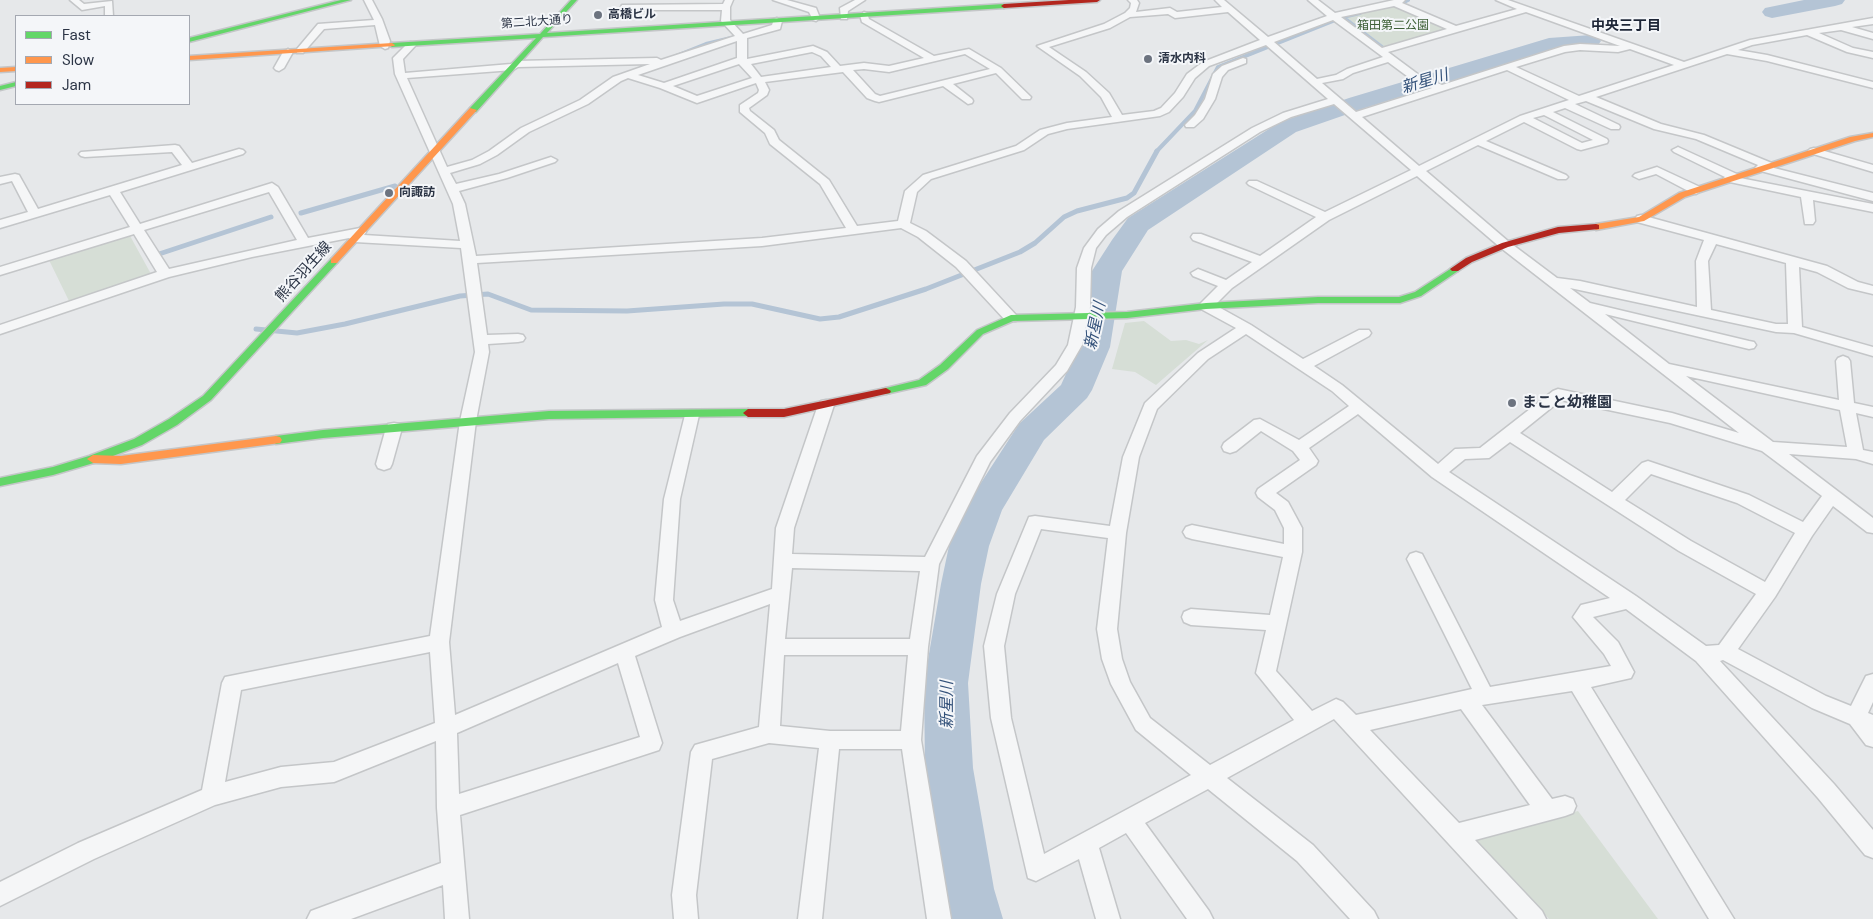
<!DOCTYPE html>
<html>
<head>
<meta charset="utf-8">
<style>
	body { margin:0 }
	#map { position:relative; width:1873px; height:919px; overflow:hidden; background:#e6e8ea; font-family:"DM Sans",sans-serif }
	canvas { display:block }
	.legend { position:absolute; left:15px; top:15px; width:175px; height:90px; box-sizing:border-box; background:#f4f6f9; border:1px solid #a4a8b1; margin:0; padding:6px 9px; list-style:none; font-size:15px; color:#2b3445 }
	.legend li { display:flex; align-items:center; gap:10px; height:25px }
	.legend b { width:25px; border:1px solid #a4a8b1 }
</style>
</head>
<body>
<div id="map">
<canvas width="1873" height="919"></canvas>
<ul class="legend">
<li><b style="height:6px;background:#63d668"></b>Fast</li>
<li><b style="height:6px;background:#ff974d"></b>Slow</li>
<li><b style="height:6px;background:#b3261e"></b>Jam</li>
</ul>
</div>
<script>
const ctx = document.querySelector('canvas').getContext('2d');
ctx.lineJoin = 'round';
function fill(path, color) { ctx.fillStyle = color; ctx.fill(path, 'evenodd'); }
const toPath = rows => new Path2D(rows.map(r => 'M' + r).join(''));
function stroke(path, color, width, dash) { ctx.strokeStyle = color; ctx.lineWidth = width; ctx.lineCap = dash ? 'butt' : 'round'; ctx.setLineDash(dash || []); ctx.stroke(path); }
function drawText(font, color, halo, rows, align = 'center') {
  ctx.font = font + ' "DM Sans","Noto Sans JP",sans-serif'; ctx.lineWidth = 4; ctx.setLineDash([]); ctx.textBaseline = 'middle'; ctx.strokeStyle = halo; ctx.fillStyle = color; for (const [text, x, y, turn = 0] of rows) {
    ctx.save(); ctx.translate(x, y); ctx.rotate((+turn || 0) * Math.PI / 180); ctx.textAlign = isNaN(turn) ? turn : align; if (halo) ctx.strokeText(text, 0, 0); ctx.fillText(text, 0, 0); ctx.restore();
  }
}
const green = toPath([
	[1396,6,1452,29,1386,48,1346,17],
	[129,234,151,274,69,301,49,260],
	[1144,321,1171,341,1186,340,1199,344,1208,340,1156,385,1135,372,1112,369,1125,323],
	[1578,811,1658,919,1549,919,1473,839]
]);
const streamFar1 = toPath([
	[1402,3,1408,0],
	[1343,17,1382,47],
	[676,56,706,44,731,38],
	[1156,152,1195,111,1218,67,1343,17,1360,13]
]);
const stream = toPath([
	[301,213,395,186],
	[156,255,271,217],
	[256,329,297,333,345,324,460,296,488,294,531,310,627,311,724,304,752,304,820,319,839,317,926,289,1020,252,1035,243,1064,217,1077,211,1127,198,1134,193,1157,151]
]);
const river = toPath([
	[1804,0,1845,0,1842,4,1835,6,1772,18,1765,16,1762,12,1765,8,1804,0],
	[1591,35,1598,37,1601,41,1598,45,1558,48,1365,108,1296,132,1148,230,1122,271,1110,347,1092,390,1087,398,1044,440,1002,510,989,546,981,584,968,683,973,768,994,889,1003,919,949,919,942,889,925,768,924,683,941,584,949,546,964,509,1019,424,1061,385,1078,347,1092,271,1112,240,1128,218,1280,122,1349,98,1549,38,1591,35]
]);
const street = toPath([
	[70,0,79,0,84,4,112,1,113,16,105,16,105,6,82,10,70,0],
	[364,0,372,0,382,19,390,41,388,48,385,49,380,46,375,25,324,29,303,53,297,53,297,49,318,24,374,20,364,0],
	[725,0,733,0,730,7,730,20,743,34,772,25,774,19,777,18,782,21,780,29,747,38,747,59,813,46,827,52,840,66,864,63,889,66,924,58,862,22,860,15,864,12,867,13,869,19,934,56,969,49,1001,68,1031,97,1030,99,1022,99,996,73,953,84,972,99,973,101,972,103,968,104,943,86,879,102,875,101,867,98,843,72,765,82,769,90,767,95,749,108,750,111,774,130,779,140,829,180,857,226,898,221,905,191,923,175,1016,146,1040,130,1067,123,1112,117,1101,97,1080,76,1037,46,1104,24,1125,13,1130,8,1131,3,1128,0,1137,0,1139,3,1136,12,1170,8,1177,12,1222,7,1215,0,1224,0,1268,37,1327,16,1308,0,1318,0,1335,13,1394,0,1405,0,1402,3,1456,26,1517,9,1496,0,1508,0,1684,62,1750,40,1873,18,1873,24,1852,27,1873,33,1873,39,1841,30,1819,33,1853,48,1873,52,1873,58,1847,52,1807,35,1752,45,1738,50,1767,55,1873,82,1873,88,1767,61,1727,54,1596,97,1661,124,1704,135,1774,164,1774,168,1873,193,1873,201,1757,170,1755,168,1758,165,1696,139,1654,129,1586,101,1575,104,1619,125,1620,127,1619,129,1611,129,1565,108,1553,112,1607,139,1608,141,1607,143,1581,150,1577,149,1524,122,1486,141,1566,175,1568,177,1566,179,1558,179,1478,145,1426,171,1509,242,1557,278,1580,281,1697,307,1696,261,1704,240,1637,222,1635,219,1637,216,1641,215,1827,266,1858,282,1873,286,1873,294,1848,288,1817,272,1799,267,1802,327,1873,347,1873,356,1794,333,1776,332,1570,288,1590,303,1749,341,1754,342,1756,345,1754,348,1749,349,1605,314,1669,364,1839,400,1836,361,1838,358,1843,356,1848,358,1850,361,1854,403,1873,407,1873,417,1856,413,1863,450,1873,452,1873,464,1856,459,1789,454,1873,518,1873,533,1867,532,1833,506,1812,536,1775,597,1738,649,1826,696,1851,706,1866,676,1873,674,1873,702,1868,713,1873,715,1873,747,1866,745,1850,724,1812,708,1723,660,1720,661,1834,784,1873,830,1873,858,1865,855,1818,798,1696,661,1626,609,1593,617,1618,642,1634,672,1631,678,1591,687,1734,919,1709,919,1572,691,1482,705,1552,799,1565,796,1573,799,1576,806,1573,813,1565,816,1475,840,1542,911,1546,919,1518,919,1334,719,1227,778,1313,845,1374,911,1378,919,1350,919,1297,861,1208,789,1145,823,1209,911,1213,919,1187,919,1126,833,1099,848,1120,919,1096,919,1079,859,1036,881,1028,878,991,718,984,646,997,594,1029,517,1035,516,1110,526,1123,457,1145,403,1198,353,1236,328,1201,309,1199,306,1201,303,1218,286,1193,276,1191,273,1198,269,1226,280,1252,262,1193,240,1191,237,1193,234,1201,234,1260,256,1316,217,1249,185,1247,183,1249,181,1257,181,1325,212,1411,170,1334,104,1291,117,1260,132,1127,217,1106,235,1096,248,1091,268,1090,307,1082,345,1067,371,1020,421,990,462,939,564,928,647,921,740,951,919,927,919,902,749,839,749,822,919,798,919,819,748,769,743,712,759,696,895,698,919,674,919,672,895,691,752,695,745,702,743,759,727,770,604,680,637,635,656,662,743,659,750,460,815,469,919,445,919,443,885,351,919,307,919,311,911,441,863,437,808,436,741,334,782,281,787,215,805,94,859,0,906,0,882,78,843,202,790,222,683,225,677,430,636,460,421,475,352,461,248,355,242,349,238,252,257,169,277,0,334,0,325,157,272,134,234,0,275,0,267,130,227,110,195,0,228,0,220,28,212,12,181,0,184,0,177,15,174,19,175,38,209,182,165,172,152,85,157,81,156,79,154,81,152,175,145,179,146,192,163,239,149,243,150,245,152,243,154,120,192,140,224,272,183,278,187,308,238,360,228,366,232,364,235,460,241,453,204,395,74,393,58,408,43,411,42,416,45,403,59,405,73,511,64,516,61,657,58,661,60,735,36,721,21,722,10,625,10,621,7,622,5,723,4,725,0],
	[1394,6,1447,29,1382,48,1341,17,1394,6],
	[1228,12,1260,40,1203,62,1187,74,1175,93,1161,108,1154,111,1122,115,1109,93,1086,72,1049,47,1110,28,1130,17,1168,14,1175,18,1228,12],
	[1526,12,1620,46,1580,44,1564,46,1442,85,1419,75,1388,52,1526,12],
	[1333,20,1383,57,1347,69,1336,75,1317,79,1274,42,1333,20],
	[737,41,737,58,664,83,638,75,737,41],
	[1266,45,1328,99,1283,113,1252,128,1119,211,1098,229,1084,248,1077,268,1076,307,1068,345,1056,365,1010,413,977,456,925,557,792,554,794,528,834,405,831,401,826,400,821,401,818,405,776,528,772,589,680,621,673,600,680,499,699,415,696,411,691,410,686,411,664,499,655,600,662,627,455,715,449,642,476,421,489,352,488,344,518,342,523,341,525,338,523,335,518,334,487,335,477,263,762,246,901,228,918,237,956,267,1006,321,1016,321,1018,318,1016,315,966,261,926,231,910,223,917,192,931,179,1024,150,1048,134,1067,129,1160,116,1169,112,1183,97,1195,78,1209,66,1266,45],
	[1630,49,1674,65,1579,96,1516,67,1565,52,1580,50,1618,52,1630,49],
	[812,52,821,56,831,67,761,77,751,64,812,52],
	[965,54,990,69,880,96,875,94,853,70,864,69,889,72,965,54],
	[1388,62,1411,79,1432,88,1356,112,1322,83,1343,79,1353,73,1388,62],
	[650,64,613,77,580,100,521,128,489,151,472,160,447,167,407,78,513,70,518,67,650,64],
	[739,64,752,78,697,96,673,86,739,64],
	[1507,70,1569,100,1520,116,1419,166,1362,117,1507,70],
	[628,78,660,88,697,103,756,83,759,90,758,93,740,105,740,112,765,133,770,144,820,184,846,228,762,238,476,256,465,204,459,191,507,178,555,162,557,160,551,157,499,174,456,184,450,173,480,164,497,155,529,132,588,104,621,81,628,78],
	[1544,115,1593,140,1582,143,1533,118,1544,115],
	[1417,176,1501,248,1739,433,1672,413,1558,389,1553,391,1480,448,1455,449,1438,464,1342,385,1314,366,1369,336,1371,333,1369,330,1359,330,1303,359,1251,325,1215,305,1232,288,1329,220,1417,176],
	[269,192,297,240,169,269,144,230,269,192],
	[1716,244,1786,263,1788,324,1776,324,1711,310,1708,261,1716,244],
	[1246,334,1332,391,1349,406,1299,440,1260,419,1254,420,1224,443,1222,447,1224,451,1230,453,1236,451,1261,431,1293,451,1300,460,1258,489,1256,493,1258,497,1275,510,1284,528,1284,544,1192,525,1186,527,1183,532,1186,537,1192,539,1283,557,1270,615,1191,609,1184,612,1182,617,1184,622,1191,625,1266,630,1256,673,1294,720,1210,765,1150,718,1130,682,1122,659,1117,629,1126,533,1139,457,1157,409,1208,359,1246,334],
	[1686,376,1840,410,1847,447,1773,442,1686,376],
	[1561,400,1670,423,1762,451,1822,496,1803,522,1749,495,1648,461,1642,463,1612,492,1520,433,1561,400],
	[1358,414,1432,477,1610,598,1581,605,1573,617,1604,654,1611,666,1490,687,1422,554,1416,552,1410,554,1407,559,1472,689,1356,715,1343,702,1336,699,1312,711,1276,671,1302,552,1302,528,1288,502,1276,493,1316,465,1318,461,1309,448,1358,414],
	[1510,442,1679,551,1756,594,1719,645,1706,646,1636,596,1449,472,1465,459,1489,458,1510,442],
	[1651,474,1737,503,1795,533,1765,582,1691,541,1625,500,1651,474],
	[1041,529,1108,538,1097,629,1102,659,1111,684,1136,730,1191,775,1044,854,1011,718,1004,646,1015,594,1041,529],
	[792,568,920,571,910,639,785,639,792,568],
	[430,652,435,723,334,762,281,767,225,782,241,690,430,652],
	[784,655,908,655,901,731,830,731,780,726,784,655],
	[618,663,640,737,459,794,457,733,618,663],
	[1461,709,1530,805,1459,823,1370,730,1461,709],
	[773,0,787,0,816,8,820,18,816,21,813,20,809,12,773,0],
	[855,0,865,0,848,11,847,19,841,19,840,8,855,0],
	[288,49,293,52,284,68,279,71,276,70,274,68,283,52,288,49],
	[1243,58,1246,59,1246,63,1228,70,1222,77,1215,99,1203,119,1194,127,1186,127,1185,125,1195,115,1205,99,1213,74,1222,66,1243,58],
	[1678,147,1739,175,1740,178,1873,204,1873,212,1813,200,1815,221,1813,224,1805,224,1801,197,1725,181,1723,179,1725,177,1674,152,1672,150,1678,147],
	[1814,148,1873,165,1873,172,1810,153,1808,151,1810,149,1814,148],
	[1657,167,1700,187,1702,190,1696,194,1692,193,1656,174,1639,179,1633,176,1635,174,1657,167],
	[394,423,400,424,402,428,392,464,390,468,384,470,378,468,376,464,386,428,388,424,394,423]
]);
const fast = toPath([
	[341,0,351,0,189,42,189,38,341,0],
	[571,0,577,0,547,33,1004,4,1007,6,1004,8,543,37,476,112,470,112,470,108,536,38,392,47,389,45,392,43,540,34,571,0],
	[16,82,16,86,0,90,0,86,16,82],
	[334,258,338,261,337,263,211,400,177,425,142,445,97,462,53,475,0,486,0,478,53,467,89,456,134,439,169,419,203,396,331,259,334,258],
	[1455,266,1458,267,1458,271,1421,296,1400,303,1318,303,1206,309,1127,318,1013,321,983,334,948,369,926,385,886,394,881,391,882,389,919,380,940,365,977,330,1011,315,1127,312,1206,303,1318,297,1399,297,1415,292,1455,266],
	[748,409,753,413,752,416,549,419,323,438,276,444,270,440,276,436,323,430,549,411,748,409]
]);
const slow = toPath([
	[392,43,395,45,394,46,189,60,189,56,392,43],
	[16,67,16,71,0,72,0,68,16,67],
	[470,108,477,110,337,263,331,263,331,259,470,108],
	[1873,133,1873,137,1855,141,1685,197,1644,221,1596,230,1592,227,1596,224,1639,217,1679,193,1850,137,1873,133],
	[276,436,280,437,282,440,280,443,121,464,93,463,87,459,93,455,121,456,276,436]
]);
const jam = toPath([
	[1069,0,1100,0,1097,2,1004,8,1001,6,1004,4,1069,0],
	[1596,224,1599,225,1599,229,1559,233,1508,247,1472,262,1458,271,1452,271,1450,269,1466,258,1502,243,1558,227,1596,224],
	[886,388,891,391,890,393,784,417,748,417,743,413,748,409,784,409,886,388]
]);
const markers = [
	[598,15,5,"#6c737f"],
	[1148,59,5,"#6c737f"],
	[389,193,5,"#6c737f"],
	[1512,403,5,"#6c737f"]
];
const farPoinames = [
	["高橋ビル",608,15],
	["清水内科",1158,59],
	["向諏訪",399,193]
];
const farStreetnames = [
	["第二北大通り",537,22,-4]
];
const farParknames = [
	["箱田第二公園",1393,26]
];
const farNeighbourhoodnames = [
	["中央三丁目",1626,26]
];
const streetNames = [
	["熊谷羽生線",304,272,-48]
];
const poiNames = [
	["まこと幼稚園",1522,403]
];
const waterNames = [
	["新星川",1425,82,-17],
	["新星川",1096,326,-78],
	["新星川",948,705,-90]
];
fill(green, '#d6ded6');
stroke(streamFar1, '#b4c4d5', 4);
stroke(stream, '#b4c4d5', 5);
fill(river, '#b4c4d5');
stroke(street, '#c4c6c8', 3);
stroke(fast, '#c4c6c8', 3);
stroke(slow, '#c4c6c8', 3);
stroke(jam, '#c4c6c8', 3);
fill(street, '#f5f6f7');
fill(fast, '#63d668');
fill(slow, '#ff974d');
fill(jam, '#b3261e');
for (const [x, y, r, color] of markers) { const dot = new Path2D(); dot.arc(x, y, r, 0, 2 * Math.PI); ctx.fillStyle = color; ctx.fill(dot); stroke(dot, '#f4f6f9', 2); }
drawText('bold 12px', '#2b3445', '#f4f6f9', farPoinames, 'left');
drawText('12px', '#2b3445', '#f4f6f9', farStreetnames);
drawText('12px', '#3f6138', '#f4f6f9', farParknames);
drawText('bold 14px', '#1d2536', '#f4f6f9', farNeighbourhoodnames);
drawText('15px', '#2b3445', '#f4f6f9', streetNames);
drawText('bold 15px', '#2b3445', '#f4f6f9', poiNames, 'left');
drawText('italic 16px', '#34527a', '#f4f6f9', waterNames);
</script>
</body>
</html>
